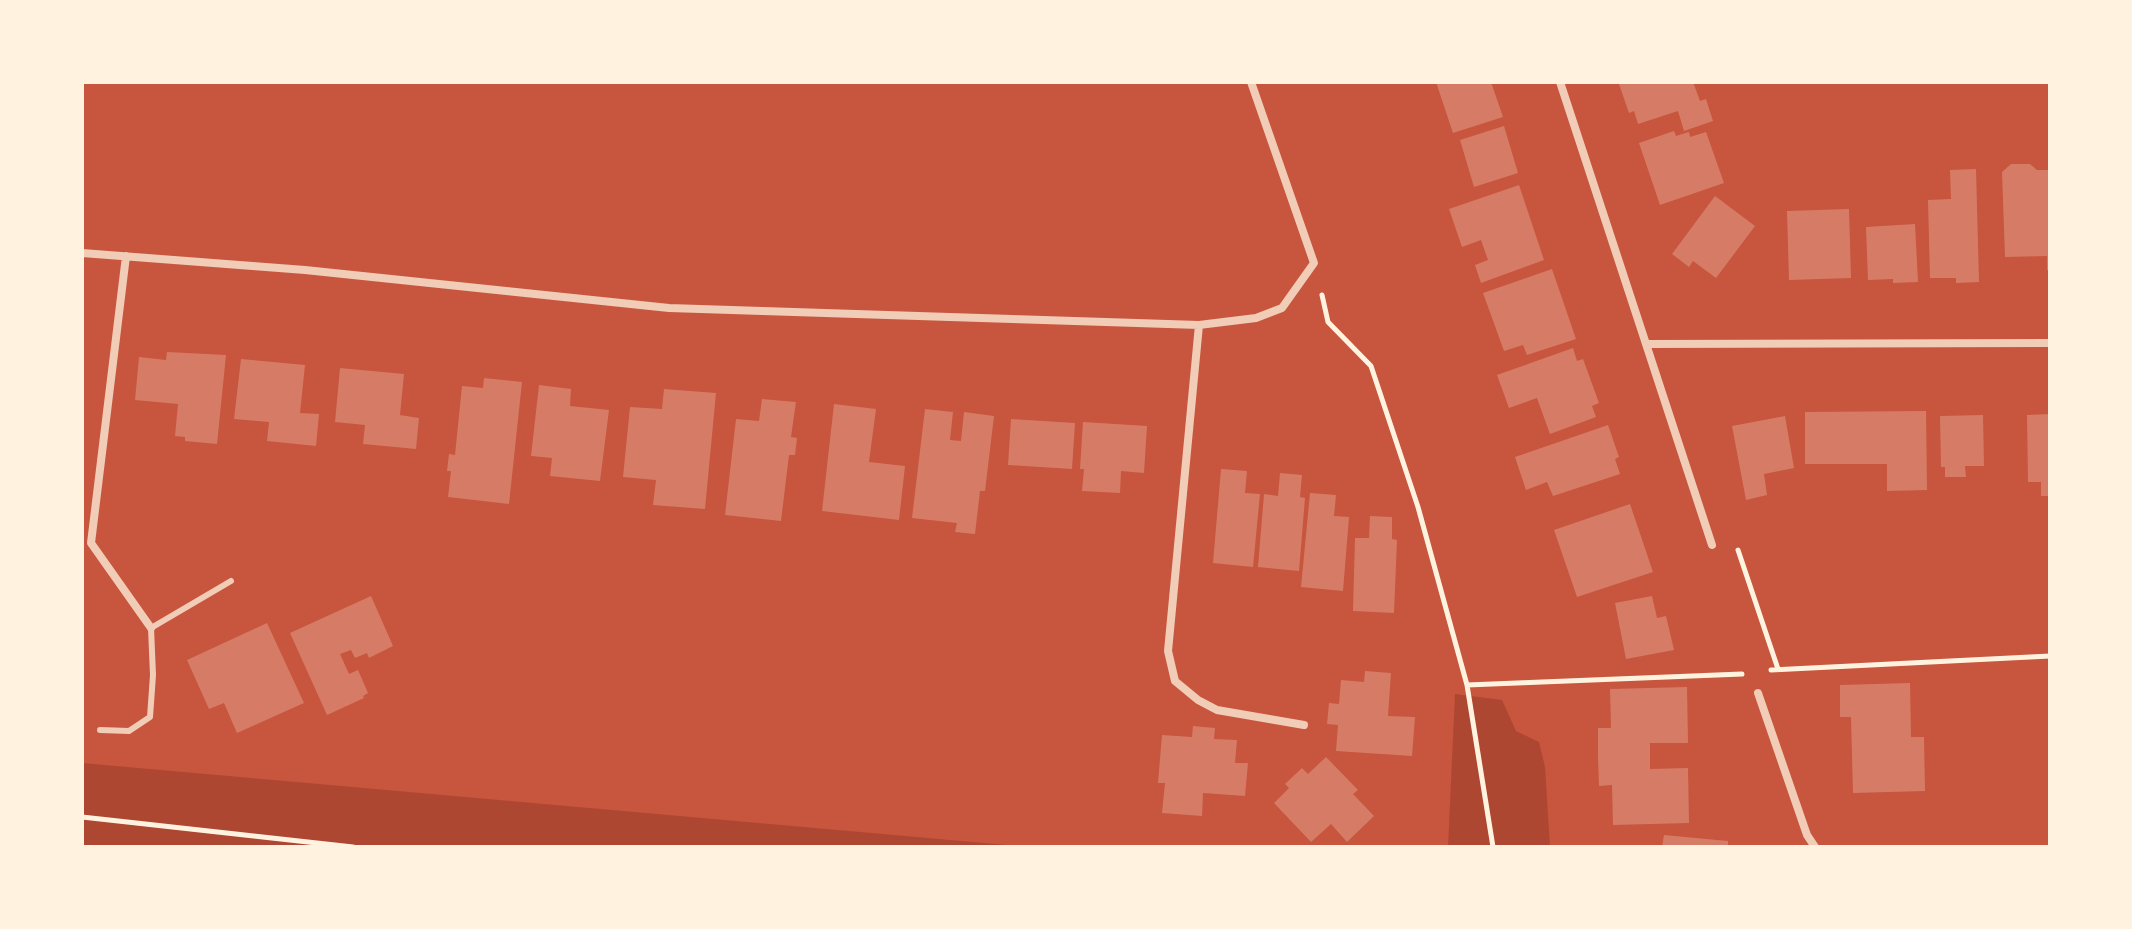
<!DOCTYPE html>
<html>
<head>
<meta charset="utf-8">
<style>
	body { margin:0 }
	#map { position:relative; width:2132px; height:929px; overflow:hidden; background:#c8553d; font-family:"Titillium Web",sans-serif }
	canvas { display:block }
	.frame { position:absolute; inset:0; border:84px solid #fff3e0; pointer-events:none }
</style>
</head>
<body>
<div id="map">
<canvas width="2132" height="929"></canvas>
<div class="frame"></div>
</div>
<script>
const ctx = document.querySelector('canvas').getContext('2d');
ctx.lineJoin = 'round';
function fill(path, color) { ctx.fillStyle = color; ctx.fill(path, 'evenodd'); }
const toPath = rows => new Path2D(rows.map(r => 'M' + r).join(''));
function stroke(path, color, width, dash) { ctx.strokeStyle = color; ctx.lineWidth = width; ctx.lineCap = dash ? 'butt' : 'round'; ctx.setLineDash(dash || []); ctx.stroke(path); }
const green = toPath([
	[1455,694,1502,700,1516,731,1539,742,1545,767,1550,847,1448,847],
	[82,763,1029,847,82,847]
]);
const building = toPath([
	[1436,82,1491,82,1503,117,1453,133],
	[1624,82,1693,82,1700,101,1706,99,1713,121,1684,131,1678,111,1638,124,1634,111,1629,113,1619,84],
	[1504,126,1518,173,1474,187,1460,140],
	[1674,131,1676,136,1689,132,1690,137,1706,132,1724,183,1660,205,1639,143],
	[2011,164,2030,164,2037,170,2050,170,2050,270,2047,270,2047,256,2005,257,2002,172],
	[1976,169,1979,282,1956,283,1956,278,1930,278,1928,200,1951,199,1950,170],
	[1519,185,1544,260,1481,283,1475,265,1488,260,1481,240,1462,247,1449,209],
	[1715,196,1755,226,1716,278,1693,261,1689,267,1672,254],
	[1849,209,1851,278,1789,280,1787,211],
	[1915,224,1918,282,1893,283,1893,279,1868,280,1866,227],
	[1552,269,1576,339,1527,355,1523,345,1504,351,1483,293],
	[1573,348,1577,361,1583,359,1599,403,1592,406,1596,417,1550,434,1537,398,1509,408,1497,375],
	[167,352,226,355,217,444,185,441,185,437,175,436,178,404,135,400,139,357,166,360],
	[241,359,305,365,300,413,319,414,316,446,267,441,269,422,234,419],
	[340,368,404,374,400,415,419,418,416,449,363,444,365,425,335,422],
	[484,378,522,382,509,504,448,497,451,471,447,471,449,454,455,455,462,386,483,388],
	[539,385,571,389,570,406,609,410,600,481,550,476,552,458,531,456],
	[664,389,716,393,705,509,653,505,656,480,623,477,630,407,662,409],
	[762,399,796,402,791,437,797,438,795,455,789,455,781,521,725,515,736,419,759,421],
	[834,404,876,409,869,462,905,466,899,520,822,511],
	[925,409,953,412,950,440,961,441,964,412,994,416,985,491,980,491,975,534,955,532,957,523,912,518],
	[1926,411,1927,490,1887,491,1887,464,1805,464,1805,412],
	[2050,414,2050,496,2041,496,2041,482,2028,482,2027,415],
	[1983,415,1984,466,1965,466,1966,477,1945,477,1945,467,1941,467,1940,416],
	[1785,416,1794,468,1764,474,1767,495,1746,500,1732,426],
	[1011,419,1075,423,1072,469,1008,465],
	[1083,422,1147,426,1144,473,1121,471,1120,493,1082,491,1084,469,1080,469],
	[1608,425,1619,457,1615,459,1620,474,1553,496,1547,482,1526,490,1515,457],
	[1221,469,1247,471,1245,493,1260,494,1253,567,1213,563],
	[1280,473,1302,475,1300,497,1305,498,1299,571,1258,567,1264,494,1278,496],
	[1310,493,1336,495,1334,516,1349,517,1343,591,1301,587],
	[1630,504,1653,572,1577,597,1554,530],
	[1370,516,1392,517,1392,539,1397,540,1394,613,1353,611,1355,538,1369,538],
	[371,596,393,646,369,658,367,653,355,658,351,650,340,654,349,674,358,670,368,693,363,696,364,698,327,715,290,633],
	[1652,596,1657,618,1666,616,1674,650,1626,659,1615,603],
	[267,623,304,703,237,733,224,703,209,709,187,660],
	[1365,671,1391,673,1388,716,1415,717,1412,756,1336,751,1338,725,1327,724,1329,703,1339,704,1341,680,1364,682],
	[1910,683,1911,737,1924,737,1925,791,1853,793,1851,717,1840,717,1840,685],
	[1687,687,1688,743,1650,743,1650,769,1688,768,1689,823,1613,825,1612,785,1599,786,1598,757,1598,728,1611,728,1610,689],
	[1193,726,1215,728,1214,739,1237,740,1235,763,1248,763,1245,796,1203,793,1202,816,1162,813,1165,783,1158,783,1162,735,1192,737],
	[1326,757,1358,790,1353,794,1374,816,1347,842,1331,824,1311,842,1274,803,1289,788,1285,784,1302,768,1308,774],
	[1664,835,1728,841,1728,847,1662,847]
]);
const path = toPath([
	[1322,295,1328,322,1371,366,1418,507,1467,685,1493,847],
	[1738,550,1778,669],
	[1771,670,2050,656],
	[1467,685,1742,674],
	[82,817,353,847]
]);
const service = toPath([
	[100,730,129,731,150,717,153,675,151,628,231,581]
]);
const minor = toPath([
	[1560,82,1712,545],
	[82,253,305,270,669,308,1199,325,1256,318,1282,308,1314,263,1251,82],
	[126,256,91,543,151,628],
	[1199,325,1168,651,1175,681,1198,700,1217,710,1304,725],
	[1646,344,2050,343],
	[1758,693,1807,835,1815,847]
]);
fill(green, '#ae4732');
fill(building, '#d67c66');
stroke(path, '#fff3e0', 5);
stroke(service, '#f1ccb7', 6);
stroke(minor, '#f1ccb7', 8);
</script>
</body>
</html>
